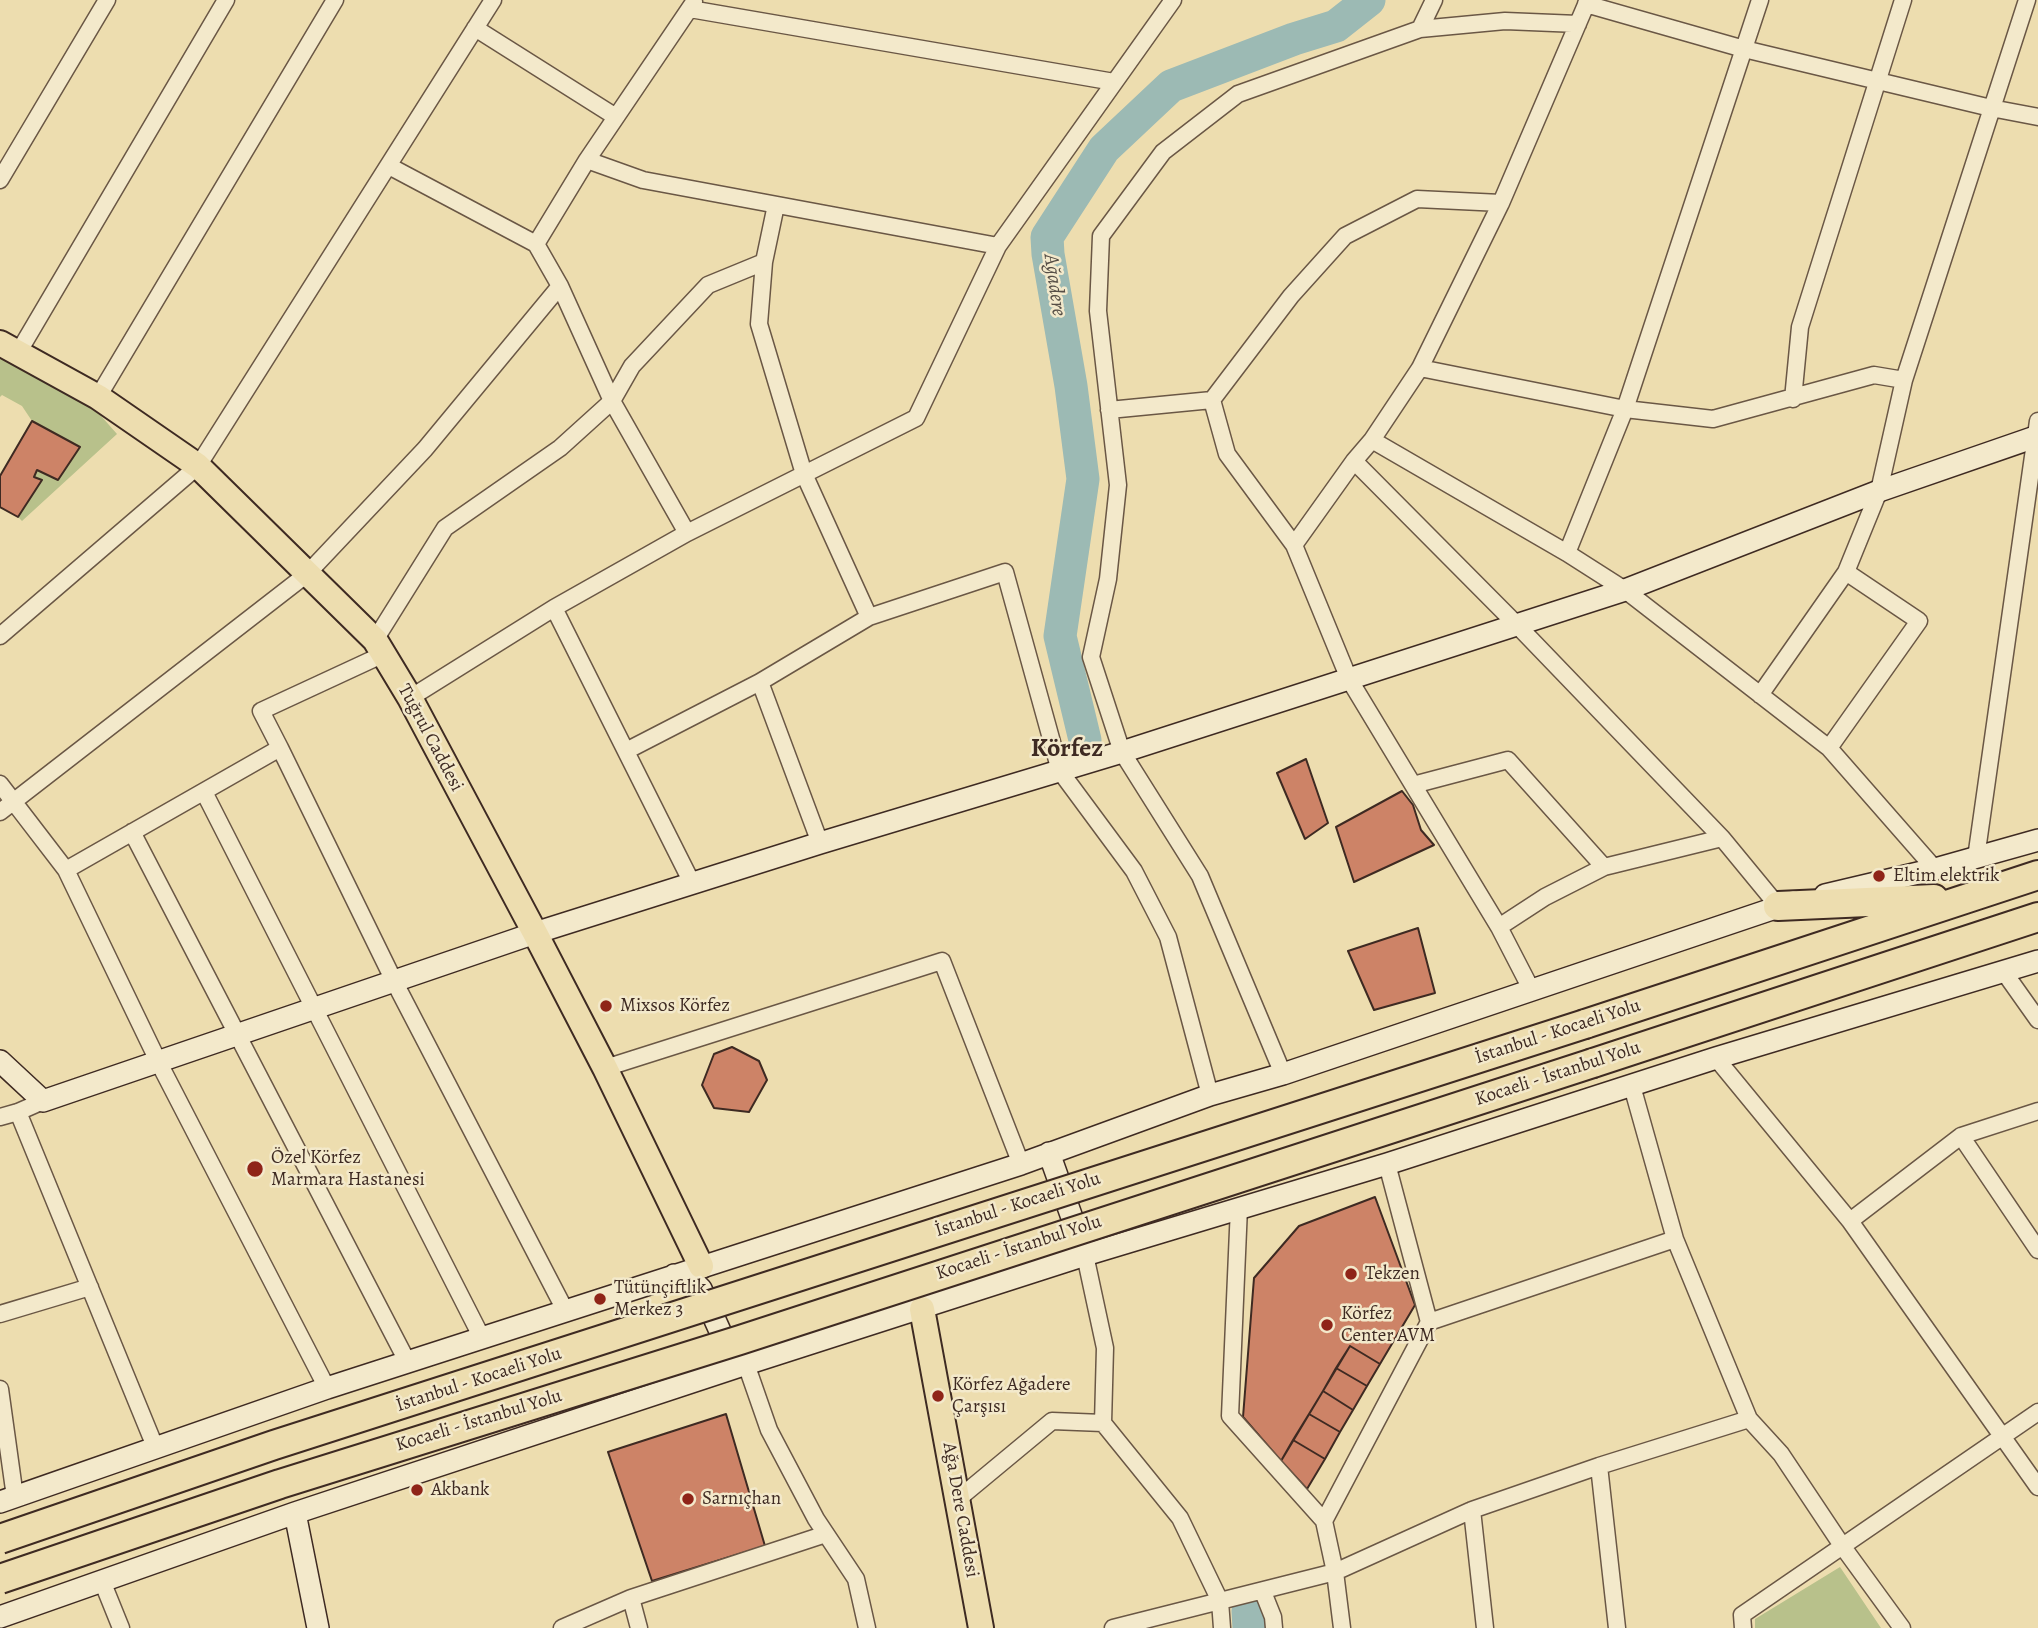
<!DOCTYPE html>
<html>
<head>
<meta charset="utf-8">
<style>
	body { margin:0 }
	canvas { display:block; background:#edddaf }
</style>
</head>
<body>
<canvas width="2038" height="1628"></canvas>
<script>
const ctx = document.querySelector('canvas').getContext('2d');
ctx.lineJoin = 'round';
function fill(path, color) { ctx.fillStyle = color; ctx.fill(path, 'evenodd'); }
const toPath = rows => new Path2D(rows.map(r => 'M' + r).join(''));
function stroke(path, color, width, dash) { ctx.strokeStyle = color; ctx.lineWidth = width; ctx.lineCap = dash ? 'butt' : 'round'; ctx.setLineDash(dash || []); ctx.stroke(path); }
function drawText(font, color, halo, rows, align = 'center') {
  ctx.font = font + ' Alegreya,serif'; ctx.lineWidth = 5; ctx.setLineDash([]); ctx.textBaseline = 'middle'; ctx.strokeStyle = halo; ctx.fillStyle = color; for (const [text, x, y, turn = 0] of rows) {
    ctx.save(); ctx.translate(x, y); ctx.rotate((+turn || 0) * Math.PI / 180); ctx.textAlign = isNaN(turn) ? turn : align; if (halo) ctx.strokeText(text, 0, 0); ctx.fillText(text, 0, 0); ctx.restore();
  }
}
const green = toPath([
	[0,358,94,408,117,434,22,521,18,517,41,481,34,477,37,470,57,479,32,421,22,406,2,395,0,397],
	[1840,1567,1881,1628,1755,1628,1755,1619]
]);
const river = toPath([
	[1085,740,1060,636,1083,479,1071,386,1048,254,1047,237,1104,149,1171,86,1294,39,1336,26,1369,0],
	[1248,1611,1249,1628]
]);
const building = toPath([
	[32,421,80,447,58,480,37,470,34,477,42,480,18,517,0,507,0,476,32,421],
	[1306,759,1328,823,1305,839,1277,773,1306,759],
	[1402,791,1413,805,1421,830,1434,845,1354,882,1336,827,1402,791],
	[1418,928,1435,993,1374,1010,1348,951,1418,928],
	[732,1047,759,1061,767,1080,749,1112,714,1108,702,1085,714,1054,732,1047],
	[1375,1197,1415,1305,1380,1364,1350,1346,1281,1461,1243,1417,1254,1278,1299,1226,1375,1197],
	[1350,1346,1380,1364,1367,1386,1336,1368,1350,1346],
	[1336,1368,1367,1386,1353,1410,1323,1391,1336,1368],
	[1323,1391,1353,1410,1340,1432,1309,1414,1323,1391],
	[726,1414,765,1546,652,1581,608,1452,726,1414],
	[1309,1414,1340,1432,1325,1459,1293,1440,1309,1414],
	[1293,1440,1325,1459,1307,1489,1281,1461,1293,1440]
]);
const street = toPath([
	[1586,4,1744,49,1991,108,2038,117],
	[690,9,1114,82],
	[475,28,616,117],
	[1420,29,1434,0],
	[587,160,643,180,998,246],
	[389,166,536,244,560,286,612,401,687,533],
	[0,180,107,0],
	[776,205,764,262,759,324,804,474,869,617],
	[536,244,587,160,694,2],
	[18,353,226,0],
	[1420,368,1625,409,1713,419,1874,375,1904,380],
	[98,397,335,0],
	[1793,399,1800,327,1903,0],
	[1109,410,1212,400],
	[1372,440,1567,553,1625,590,1829,748,1935,869],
	[1354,461,1517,625,1722,838,1778,906],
	[1294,545,1227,454,1212,400,1291,296,1345,236,1417,199,1501,203],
	[1567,553,1625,409,1760,0],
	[554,608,692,883],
	[0,636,198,466,493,0],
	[375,640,445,528,560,448,612,401,632,366,708,285,764,262],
	[1760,695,1846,572,1879,491,1904,380,2027,0],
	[410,698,554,608,687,533,916,418,998,246,1173,0],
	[280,748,261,711,384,654],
	[1829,748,1919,621,1846,572],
	[626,751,760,682],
	[0,784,66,870,158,1061,327,1388],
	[1413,785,1508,760,1604,867],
	[204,792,482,1338],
	[0,812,307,574,425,449,560,286],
	[132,832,408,1363],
	[820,843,760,682,869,617,1005,572,1060,771,1134,871,1168,937,1210,1095],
	[1976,858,2038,421],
	[66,870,280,748,394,981,565,1310],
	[1499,927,1545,897,1604,867,1722,838],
	[2004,972,2038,1020],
	[1531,989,1499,927,1349,679,1294,545,1354,461,1372,440,1420,368,1501,203,1588,0],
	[1716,1058,1850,1221,2038,1487],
	[605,1068,942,961,1021,1164],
	[1283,1074,1200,876,1122,752,1091,657,1108,579,1118,485,1098,311,1101,236,1163,152,1238,94,1420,29,1505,21,1578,24],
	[1632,1086,1675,1239,1749,1419,1781,1454,1843,1547,1902,1628],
	[18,1112,156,1449],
	[0,1117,18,1112,43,1101],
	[1961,1136,2038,1250],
	[1239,1207,1230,1416,1324,1521],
	[1850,1221,1961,1136,2038,1111],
	[1085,1255,1105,1348,1103,1423],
	[0,1314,90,1287],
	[1429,1322,1675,1239],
	[746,1364,769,1430,816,1519,856,1579,867,1628],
	[0,1389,15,1497],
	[1599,1466,1617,1628],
	[958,1499,1052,1421,1103,1423,1180,1518,1220,1601,1222,1628],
	[1472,1510,1485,1628],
	[102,1581,121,1628],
	[1263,1592,1273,1617,1274,1628],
	[631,1598,826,1534],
	[562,1628,631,1598,639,1628],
	[1113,1628,1335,1572,1472,1510,1599,1466,1749,1419],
	[1342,1628,1335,1572,1324,1521,1429,1322,1387,1164],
	[1743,1628,1742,1615,2038,1412]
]);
const secondary = toPath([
	[1825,895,1935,869,2038,840],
	[0,1061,43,1101,535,933,820,843,1122,752,1625,590,1879,491,2038,436],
	[1049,1153,1081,1243],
	[674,1275,694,1282,701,1289,729,1351,728,1357],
	[0,1502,327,1388,1021,1164,1210,1095,1283,1074,1793,902],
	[295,1513,318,1628],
	[0,1617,295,1513,746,1364,1085,1255,1387,1164,1716,1058,2038,961]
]);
const primary = toPath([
	[0,343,98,397,198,466,375,640,410,698,535,933,605,1068,701,1266],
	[922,1309,981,1628]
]);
const highway = toPath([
	[1778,906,1934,899],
	[1585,1024,2038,875],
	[1593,1063,2038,917]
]);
const highwayBridge = toPath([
	[0,1539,274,1445,1585,1024],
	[0,1579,280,1484,740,1340,1593,1063]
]);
const markers = [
	[1879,876,7,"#8f2418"],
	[606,1006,7,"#8f2418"],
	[255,1169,9,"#8f2418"],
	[1351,1274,7,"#8f2418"],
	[600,1299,7,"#8f2418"],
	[1327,1325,7,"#8f2418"],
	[938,1396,7,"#8f2418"],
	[417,1490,7,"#8f2418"],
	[688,1499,7,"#8f2418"]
];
const streetNames = [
	["Tuğrul Caddesi",430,738,62],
	["İstanbul - Kocaeli Yolu",1558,1032,-18],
	["Kocaeli - İstanbul Yolu",1558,1074,-18],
	["İstanbul - Kocaeli Yolu",1018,1205,-18],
	["Kocaeli - İstanbul Yolu",1019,1248,-18],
	["İstanbul - Kocaeli Yolu",479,1380,-18],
	["Kocaeli - İstanbul Yolu",479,1421,-17],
	["Ağa Dere Caddesi",960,1510,80]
];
const poiNames = [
	["Eltim elektrik",1893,876],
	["Mixsos Körfez",620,1006],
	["Özel Körfez",271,1158],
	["Marmara Hastanesi",271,1180],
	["Tekzen",1365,1274],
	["Tütünçiftlik",614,1288],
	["Merkez 3",614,1310],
	["Körfez",1341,1314],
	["Center AVM",1341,1336],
	["Körfez Ağadere",952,1385],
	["Çarşısı",952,1407],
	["Akbank",431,1490],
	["Sarnıçhan",702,1499]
];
const waterNames = [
	["Ağadere",1054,285,82]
];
const districtNames = [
	["Körfez",1067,750]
];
fill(green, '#b8c18b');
stroke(river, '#9cbab4', 33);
fill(building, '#cd8367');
stroke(building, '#3e2a22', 2);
stroke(street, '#6a5745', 19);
stroke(secondary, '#3e2a22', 24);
stroke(primary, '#3e2a22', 28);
stroke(highway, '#3e2a22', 32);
stroke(street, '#f3e9cb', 16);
stroke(secondary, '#f3e9cb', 21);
stroke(primary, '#edddaf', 24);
stroke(highway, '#edddaf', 28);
stroke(highwayBridge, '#3e2a22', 32, []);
stroke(highwayBridge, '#edddaf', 28);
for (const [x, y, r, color] of markers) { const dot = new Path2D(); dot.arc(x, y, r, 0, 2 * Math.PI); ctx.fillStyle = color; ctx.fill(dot); stroke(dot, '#f3e9cb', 2.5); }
drawText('19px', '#3e2a22', '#f3e9cb', streetNames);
drawText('19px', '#3e2a22', '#f3e9cb', poiNames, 'left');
drawText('italic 21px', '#564e46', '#f3e9cb', waterNames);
drawText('bold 26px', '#3e2a22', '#f3e9cb', districtNames);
</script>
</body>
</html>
